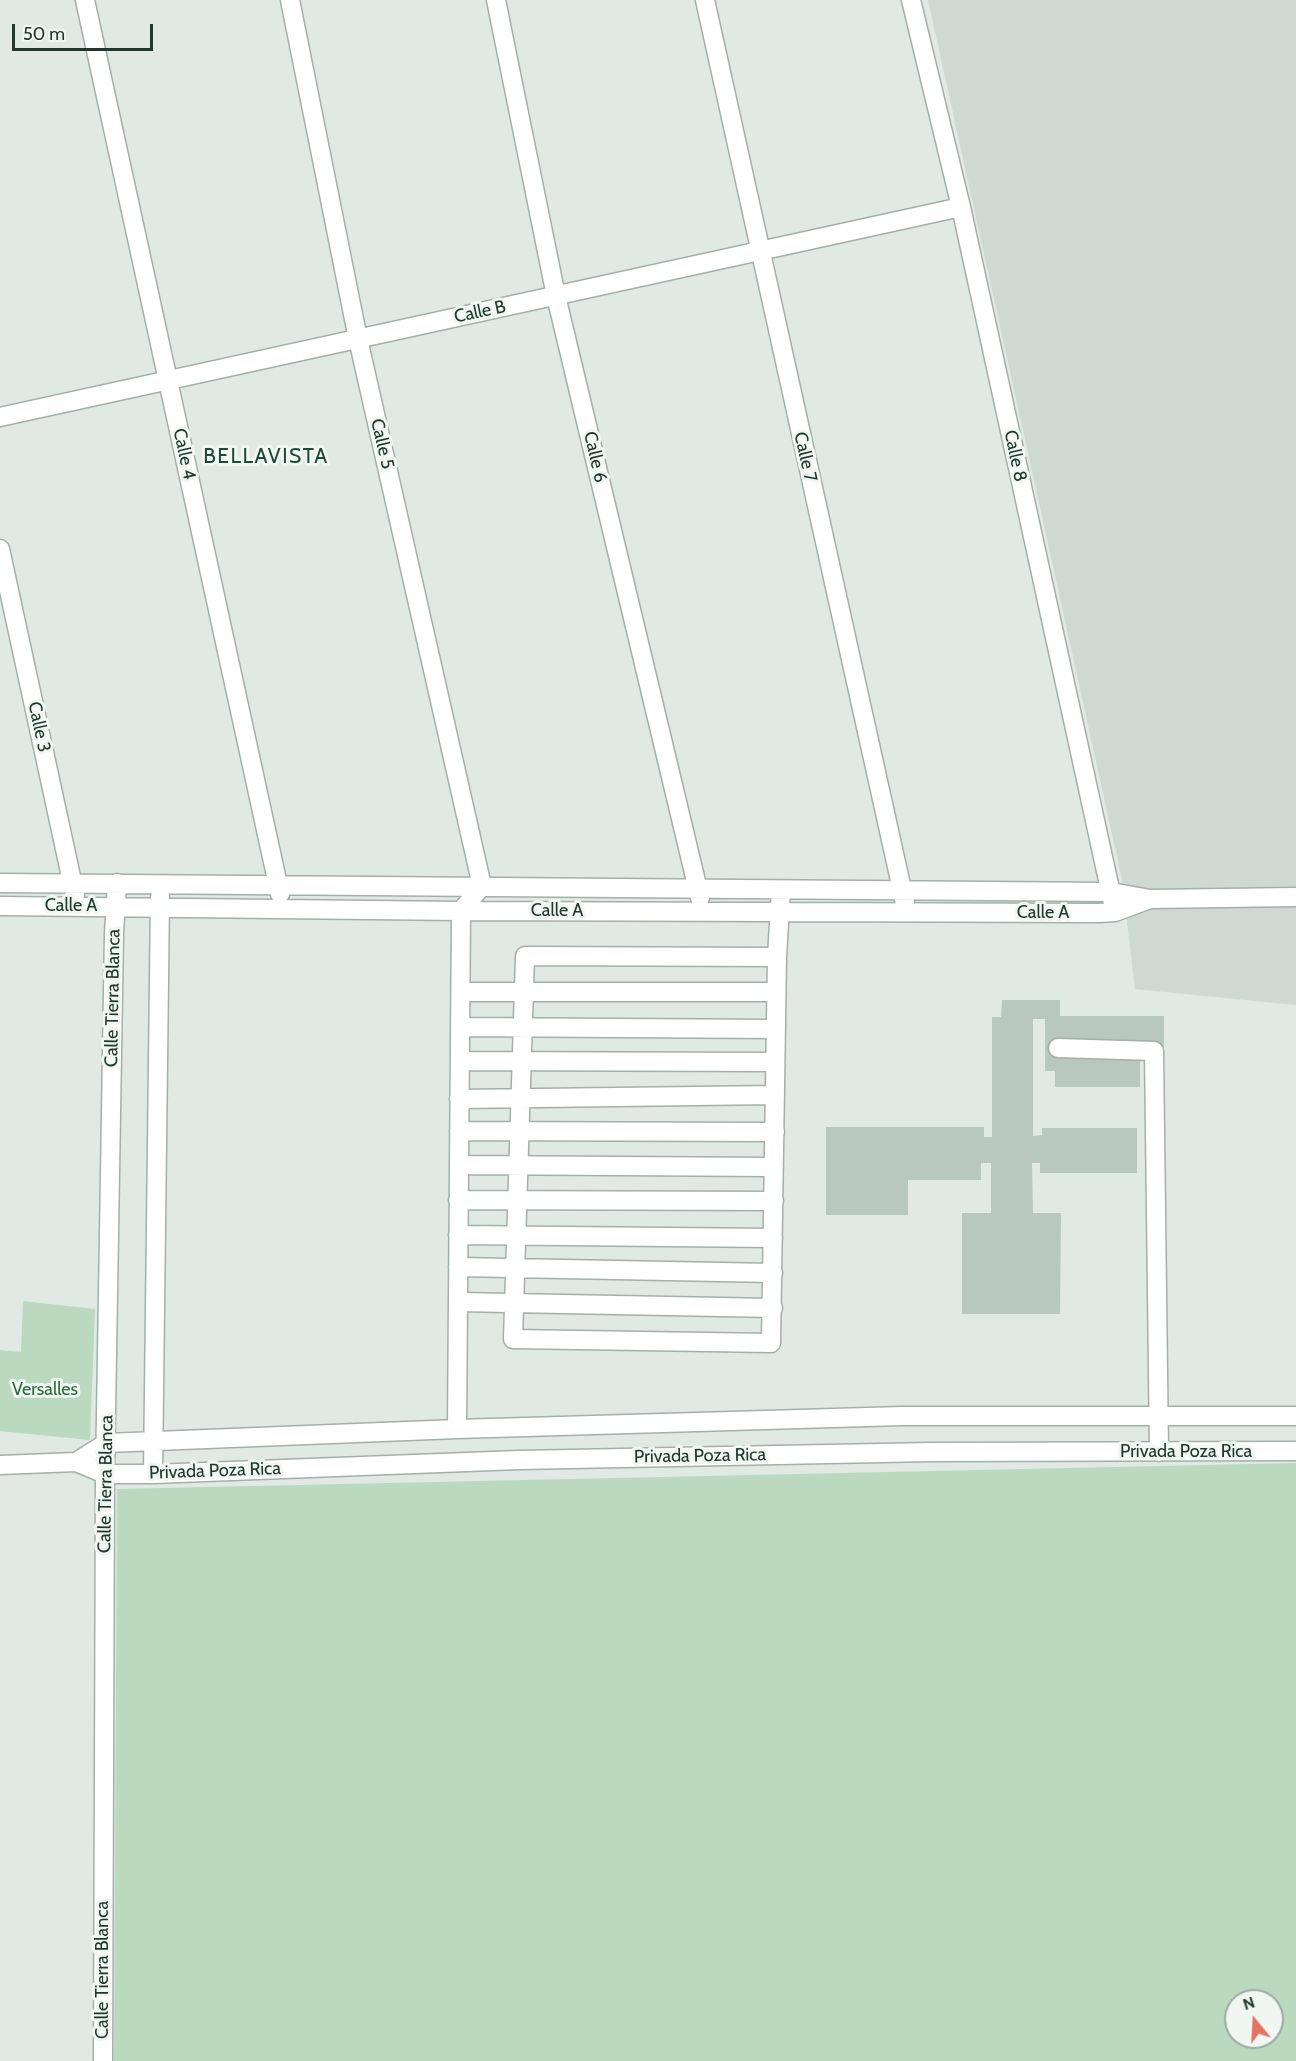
<!DOCTYPE html>
<html>
<head>
<meta charset="utf-8">
<style>
	body { margin:0 }
	#map { position:relative; width:1296px; height:2061px; overflow:hidden; background:#e0e9e4; font-family:Cabin,sans-serif }
	canvas { display:block }
	.north { position:absolute; left:1224px; top:1989px; width:60px; height:60px; box-sizing:border-box; background:#f0f6f2; border:2px solid #9eaaa4; border-radius:50%; rotate:342deg; font-size:16px; font-weight:700; line-height:24px; text-align:center; color:#22382f }
	.north::after { content:''; display:block; margin:auto; width:21px; height:27px; background:#e57362; clip-path:polygon(50% 0,100% 100%,50% 72%,0 100%) }
	.scale { position:absolute; left:12px; top:24px; width:141px; height:27px; box-sizing:border-box; border:3px solid #22382f; border-top:0; padding-left:8px; font-size:18px; line-height:21px; white-space:nowrap; color:#22382f; -webkit-text-stroke:4px #f0f6f2; paint-order:stroke }
</style>
</head>
<body>
<div id="map">
<canvas width="1296" height="2061"></canvas>
<div class="north">N</div>
<div class="scale">50 m</div>
</div>
<script>
const ctx = document.querySelector('canvas').getContext('2d');
ctx.lineJoin = 'round';
function fill(path, color) { ctx.fillStyle = color; ctx.fill(path, 'evenodd'); }
const toPath = rows => new Path2D(rows.map(r => 'M' + r).join(''));
function stroke(path, color, width, dash) { ctx.strokeStyle = color; ctx.lineWidth = width; ctx.lineCap = dash ? 'butt' : 'round'; ctx.setLineDash(dash || []); ctx.stroke(path); }
function drawText(font, color, halo, rows, align = 'center') {
  ctx.font = font + ' Cabin,sans-serif'; ctx.lineWidth = 6; ctx.setLineDash([]); ctx.textBaseline = 'middle'; ctx.strokeStyle = halo; ctx.fillStyle = color; for (const [text, x, y, turn = 0] of rows) {
    ctx.save(); ctx.translate(x, y); ctx.rotate((+turn || 0) * Math.PI / 180); ctx.textAlign = isNaN(turn) ? turn : align; if (halo) ctx.strokeText(text, 0, 0); ctx.fillText(text, 0, 0); ctx.restore();
  }
}
const built = toPath([
	[928,0,1296,0,1296,1005,1135,989,1122,879]
]);
const green = toPath([
	[23,1301,95,1309,90,1440,0,1431,0,1350,21,1352],
	[1296,1463,1296,2061,114,2061,117,1489],
	[1236,2001,1272,2001,1272,2037,1236,2037]
]);
const building = toPath([
	[1002,1000,1060,1000,1060,1016,1164,1016,1164,1058,1140,1058,1140,1087,1055,1087,1055,1071,1045,1071,1045,1019,1033,1019,1033,1136,1042,1135,1042,1128,1137,1128,1137,1173,1040,1173,1040,1163,1032,1163,1033,1213,1061,1213,1060,1314,962,1314,962,1213,991,1213,991,1163,981,1163,981,1180,908,1180,908,1215,826,1215,826,1127,984,1127,984,1137,992,1137,992,1017,1001,1017]
]);
const minor = toPath([
	[85,0,280,894],
	[290,0,358,339,482,886,461,911,457,1429],
	[496,0,556,296,700,898],
	[705,0,905,903],
	[911,0,961,207,1113,903],
	[0,417,961,207],
	[0,549,75,895],
	[0,883,1111,892,1150,899,1296,897],
	[0,906,461,911,1099,913,1115,912,1150,899],
	[777,957,525,956,513,1339,771,1343,777,957,781,890],
	[461,992,776,992],
	[461,1027,776,1029],
	[1058,1048,1154,1051,1159,1452],
	[460,1061,775,1062],
	[459,1099,775,1095],
	[459,1131,775,1132],
	[459,1165,774,1167],
	[458,1200,774,1201],
	[458,1235,773,1238],
	[458,1267,773,1273],
	[458,1302,773,1308],
	[76,1462,106,1443,457,1429,902,1416,1296,1416],
	[0,1465,76,1462,105,1474,153,1474,519,1460,932,1452,1296,1451],
	[153,1474,160,897],
	[103,2061,105,1474,114,933,117,883]
]);
const streetNames = [
	["Calle B",480,312,-12],
	["Calle 5",382,444,77],
	["Calle 4",184,454,78],
	["Calle 8",1015,456,78],
	["Calle 6",595,457,77],
	["Calle 7",805,457,77],
	["Calle 3",39,727,78],
	["Calle A",71,906],
	["Calle A",557,911],
	["Calle A",1043,913],
	["Calle Tierra Blanca",113,998,-89],
	["Privada Poza Rica",1186,1452],
	["Privada Poza Rica",700,1456,-1],
	["Privada Poza Rica",215,1471,-2],
	["Calle Tierra Blanca",106,1484,-89],
	["Calle Tierra Blanca",103,1970,-90]
];
const parkNames = [
	["Versalles",45,1390]
];
const quarterNames = [
	["BELLAVISTA",266,457]
];
fill(built, '#ced9d3');
fill(green, '#bad9bf');
fill(building, '#b8c7bf');
stroke(minor, '#a3b0aa', 21);
stroke(minor, '#fff', 18);
drawText('18px', '#22382f', '#f0f6f2', streetNames);
drawText('18px', '#306b40', '#f0f6f2', parkNames);
ctx.letterSpacing = '1.5px';
drawText('21px', '#204839', '#f0f6f2', quarterNames);
ctx.letterSpacing = '0px';
</script>
</body>
</html>
